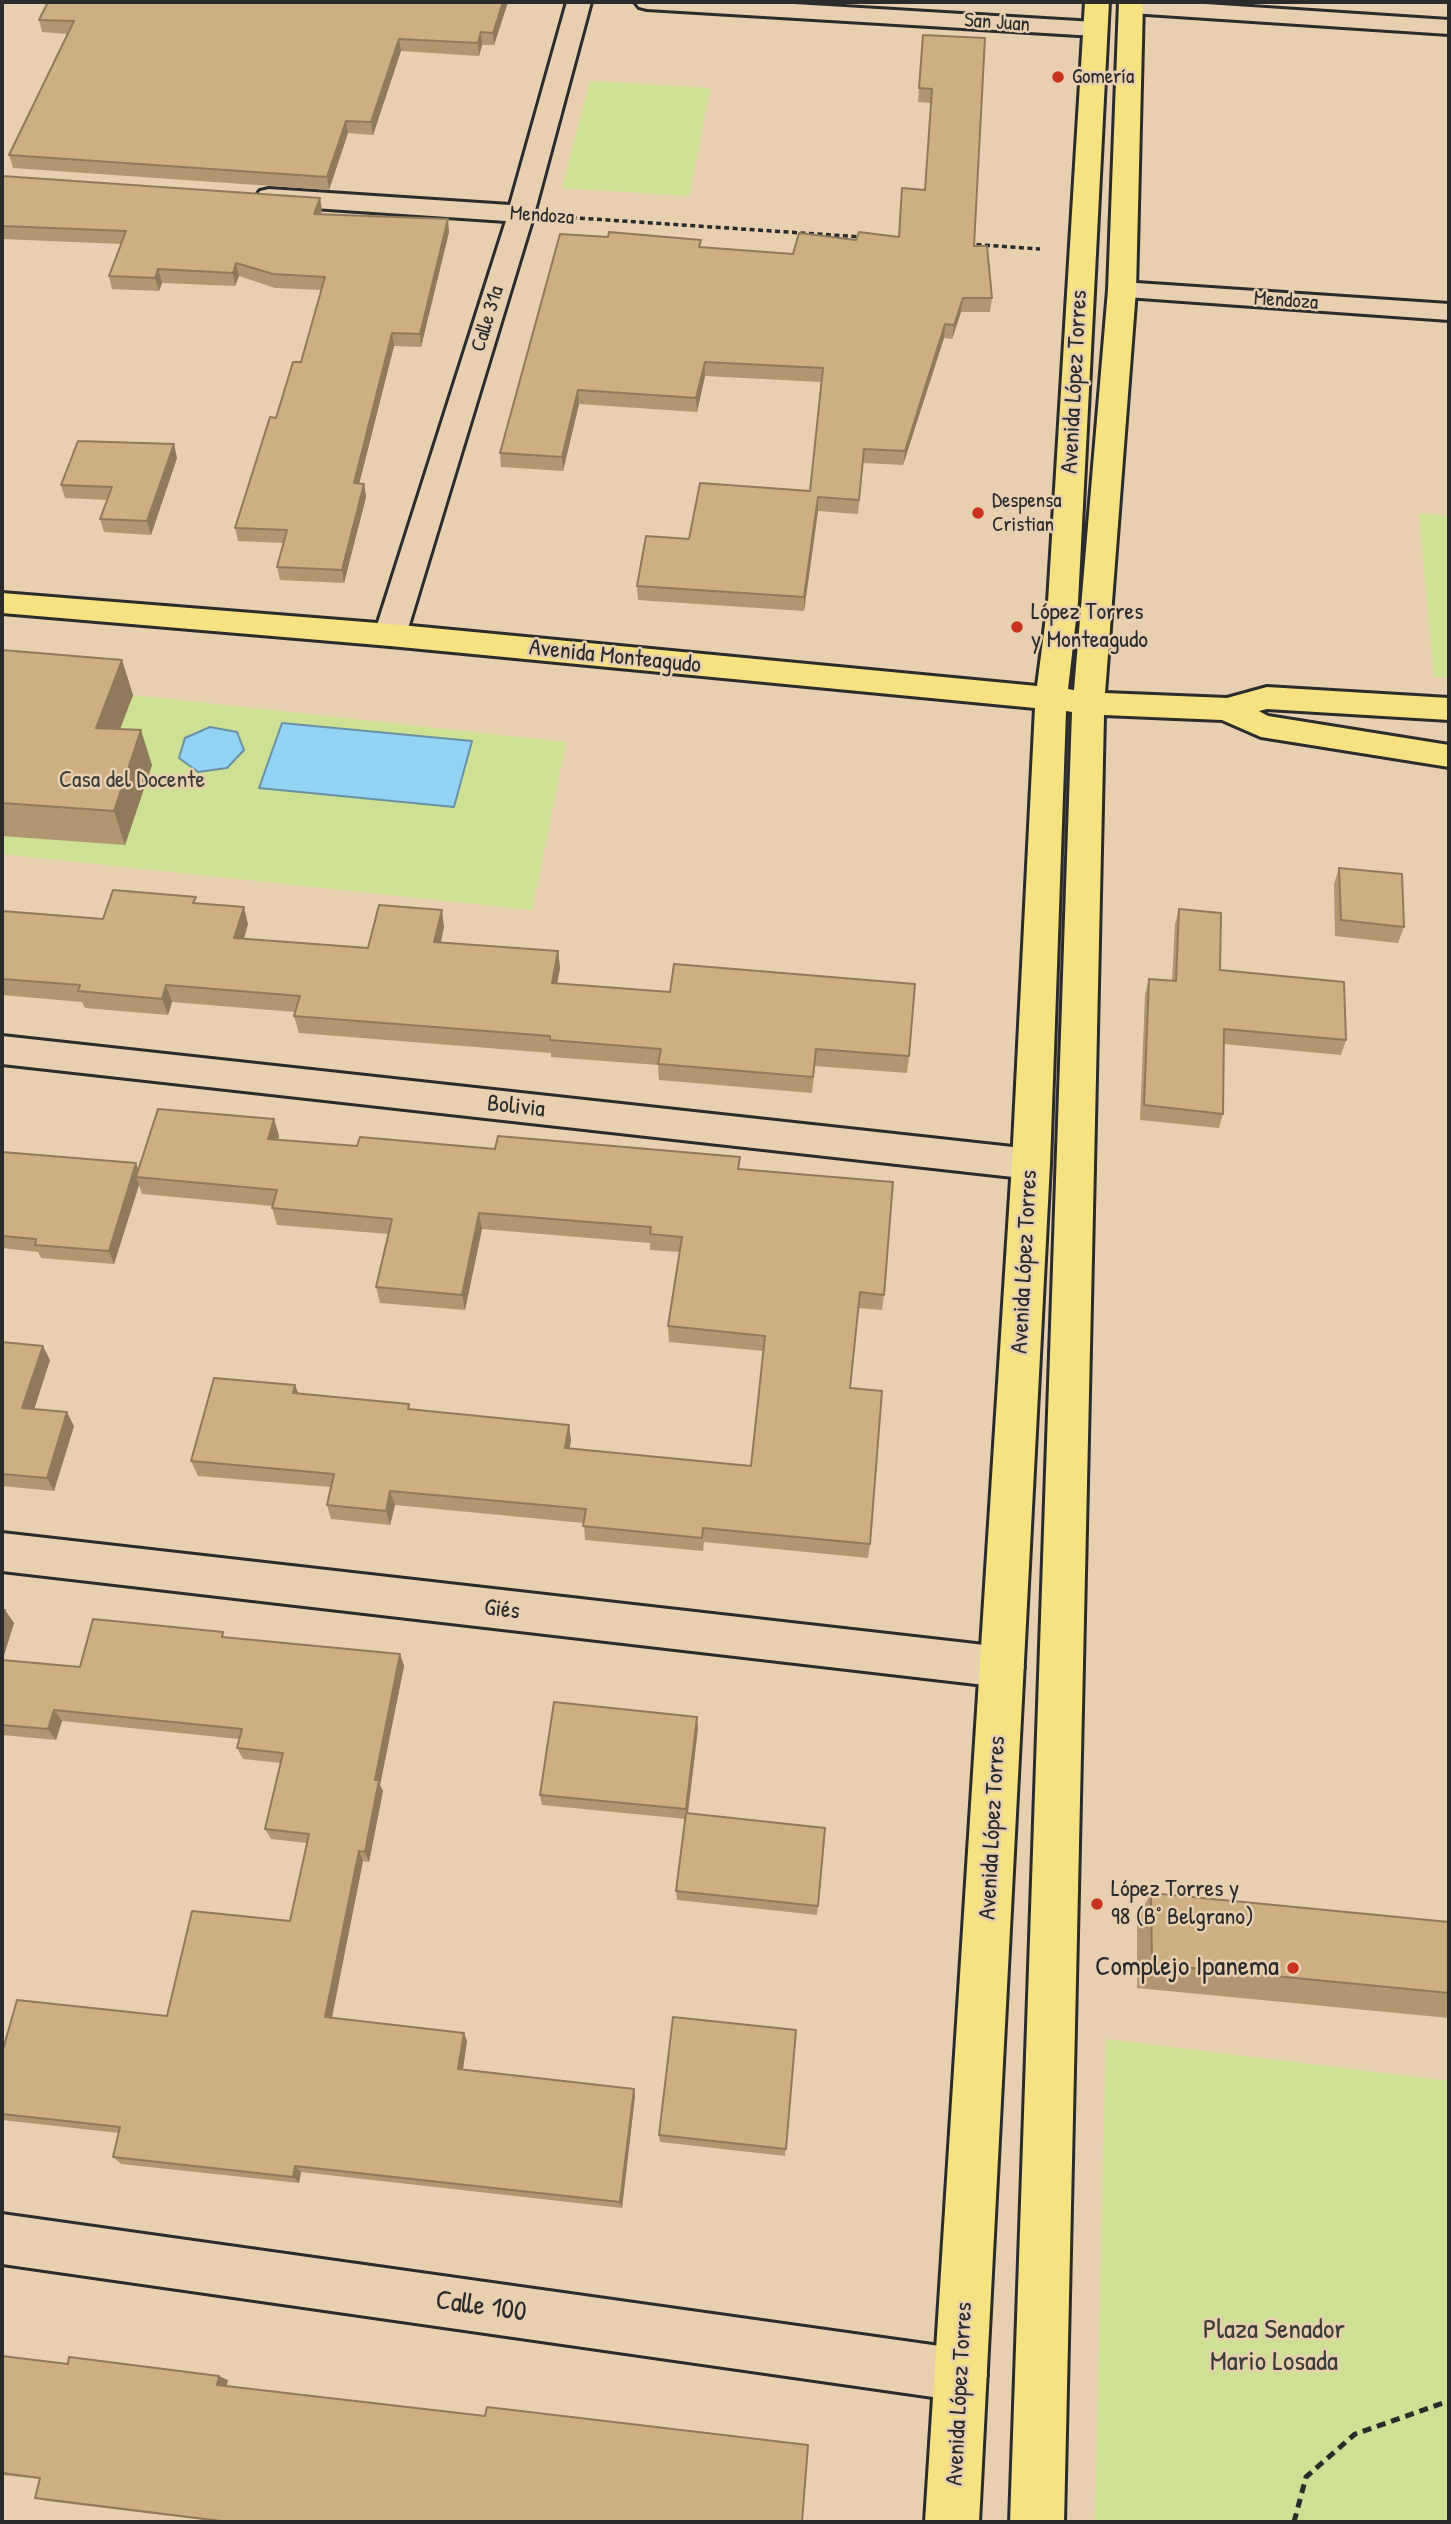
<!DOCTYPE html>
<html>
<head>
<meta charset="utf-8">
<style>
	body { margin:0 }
	#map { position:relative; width:1451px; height:2524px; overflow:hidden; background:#e8cfb0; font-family:"Patrick Hand",sans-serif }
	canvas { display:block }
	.frame { position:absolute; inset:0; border:4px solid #2b2b2b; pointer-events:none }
</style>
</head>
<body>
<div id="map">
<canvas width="1451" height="2524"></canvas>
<div class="frame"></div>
</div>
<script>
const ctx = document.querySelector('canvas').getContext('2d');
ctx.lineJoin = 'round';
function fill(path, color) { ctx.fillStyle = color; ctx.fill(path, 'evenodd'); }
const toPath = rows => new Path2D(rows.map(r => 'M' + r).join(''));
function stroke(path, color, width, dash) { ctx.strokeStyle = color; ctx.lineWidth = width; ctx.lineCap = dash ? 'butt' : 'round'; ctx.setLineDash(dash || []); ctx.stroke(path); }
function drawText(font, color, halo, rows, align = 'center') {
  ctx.font = font + ' "Patrick Hand",sans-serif'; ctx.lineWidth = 5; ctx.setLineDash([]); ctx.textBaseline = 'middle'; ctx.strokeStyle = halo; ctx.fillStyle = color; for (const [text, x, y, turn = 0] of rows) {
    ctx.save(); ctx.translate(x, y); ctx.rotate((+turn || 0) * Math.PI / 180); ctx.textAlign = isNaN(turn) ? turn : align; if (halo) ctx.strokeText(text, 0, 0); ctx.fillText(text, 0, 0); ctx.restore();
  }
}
const green = toPath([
	[590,81,710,88,689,196,562,188],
	[1419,513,1449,516,1449,677,1434,677],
	[2,684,133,695,566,742,532,910,2,854],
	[1106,2039,1449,2081,1449,2522,1095,2522]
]);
const water = toPath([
	[282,723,472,741,454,807,259,788,282,723],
	[210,727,237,732,244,750,227,768,198,772,179,758,185,738,210,727]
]);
const pathFar1 = toPath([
	[563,217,862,237],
	[968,244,1040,249]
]);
const path = toPath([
	[1294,2522,1306,2477,1355,2434,1449,2401]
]);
const minor = toPath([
	[567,2,591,2,534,214,406,635,401,642,390,646,379,642,374,635,506,221,269,205,260,203,256,197,260,191,269,189,510,205,567,2],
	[635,2,761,2,1095,22,1104,24,1107,29,1104,34,1095,36,647,9,639,7,635,2],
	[1122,2,1175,2,1449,20,1449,34,1131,13,1123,11,1119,6,1122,2],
	[1122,282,1449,304,1449,320,1112,296,1108,290,1112,284,1122,282],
	[2,1036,1031,1149,1044,1153,1050,1164,1044,1175,1031,1179,2,1064,2,1036],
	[2,1533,1002,1647,1017,1653,1024,1667,1017,1681,1002,1687,2,1571,2,1533],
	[2,2214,961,2349,979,2357,987,2375,979,2393,961,2401,2,2264,2,2214]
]);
const major = toPath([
	[1085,2,1109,2,1078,602,1068,689,1074,690,1108,290,1119,2,1143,2,1136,290,1105,693,1227,698,1267,687,1449,698,1449,720,1267,709,1259,711,1268,716,1449,745,1449,767,1261,737,1222,720,1104,715,1064,2522,1010,2522,1072,712,1066,711,1050,1164,979,2522,925,2522,1012,1164,1035,708,390,646,2,613,2,593,390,624,1037,686,1048,602,1085,2]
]);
const wall = toPath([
	[508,2,494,45,482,45,479,56,401,51,373,135,348,133,329,190,13,168,9,155,68,34,42,32,39,20],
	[923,35,974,246,992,298,990,312,961,312,952,339,944,338,903,465,863,463,858,514,818,511,804,611,638,600,637,586,689,539,810,491,821,382,705,376,697,412,579,404,563,471,501,467,500,453,701,247,793,254,856,240,899,237,925,190,931,103,918,102],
	[2,176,320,198,322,211,320,215,449,232,421,347,394,346,359,484,364,484,366,497,344,583,280,580,277,567,284,543,238,541,235,528,276,418,301,362,322,290,275,288,239,276,235,286,162,283,159,291,112,289,109,276,121,244,2,239],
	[177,458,151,535,104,532,100,519,107,500,65,498,61,485],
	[2,650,122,660,133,695,120,729,152,765,125,845,2,836],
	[1339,868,1404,927,1398,943,1335,936,1334,884],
	[197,903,248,924,244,939,368,948,444,927,441,942,558,951,560,968,557,983,909,1056,907,1073,815,1066,812,1093,659,1080,658,1065,551,1057,551,1053,299,1033,294,1016,295,1012,172,1002,168,1015,85,1008,82,1002,2,995,2,911,103,919],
	[1179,909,1220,970,1346,1040,1341,1055,1224,1044,1223,1114,1219,1128,1140,1120,1145,994,1149,979,1172,981,1175,924],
	[274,1119,279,1136,277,1140,357,1146,740,1169,884,1295,882,1310,858,1308,850,1388,870,1544,868,1558,704,1542,703,1551,585,1540,584,1523,395,1505,390,1525,331,1519,327,1505,331,1487,198,1476,191,1461,295,1385,299,1394,409,1404,410,1409,571,1440,569,1449,751,1466,764,1351,669,1342,668,1326,680,1252,650,1250,650,1243,482,1229,465,1310,380,1303,376,1287,389,1234,277,1225,272,1208,273,1206,142,1194,139,1185,114,1264,41,1258,38,1252,2,1248,2,1152,138,1170],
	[2,1342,50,1360,34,1409,74,1426,54,1491,2,1486],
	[2,1610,14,1623,2,1660,80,1667,226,1638,400,1654,404,1666,380,1785,383,1791,369,1862,363,1861,332,2018,467,2041,463,2069,634,2089,635,2096,622,2208,301,2172,299,2183,121,2164,113,2157,119,2133,2,2120,2,2053,167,2016,290,1921,307,1843,271,1839,265,1829,281,1763,243,1759,237,1748,239,1739,62,1721,56,1740,2,1735],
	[698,1728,688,1814,818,1906,817,1915,677,1900,676,1891,686,1819,542,1805,540,1795],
	[1151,1893,1449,1922,1449,2018,1137,1988,1137,1919],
	[796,2030,785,2156,660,2142,659,2135],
	[2,2356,68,2364,228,2380,226,2386,485,2416,808,2445,221,2522,47,2501,35,2498,40,2479,2,2475]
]);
const shadedWall = toPath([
	[503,2,508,2,494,45,493,33],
	[481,32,482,45,479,56,478,43],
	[399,39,401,51,373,135,371,122],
	[346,121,348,133,329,190,327,177],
	[320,198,322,211,316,228,314,214],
	[448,219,449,232,421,347,420,334],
	[236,263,239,276,235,286,233,273],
	[158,269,162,283,159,291,155,278],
	[963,298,961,312,952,339,954,325],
	[945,324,944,338,903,465,905,451],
	[392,333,394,346,356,496,354,483],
	[705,362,705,376,697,412,696,398],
	[578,390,579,404,563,471,562,457],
	[174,444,177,458,151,535,147,521],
	[364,484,366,497,344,583,342,570],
	[818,497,818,511,804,611,804,597],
	[122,660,133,695,107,763,96,728],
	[141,730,152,765,125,845,114,811],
	[244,907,248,924,239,955,234,938],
	[442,910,444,927,437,959,434,942],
	[558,951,560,968,554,1000,552,983],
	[166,985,172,1002,168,1015,162,999],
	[274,1119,279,1136,273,1156,268,1139],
	[136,1163,141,1177,136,1177,139,1185,114,1264,109,1251],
	[479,1213,482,1229,465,1310,462,1295],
	[43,1346,50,1360,30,1422,22,1408],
	[295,1385,300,1400,293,1393],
	[67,1412,74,1426,54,1491,47,1478],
	[569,1425,571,1440,567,1463,565,1448],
	[390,1491,395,1505,390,1525,386,1511],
	[5,1610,14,1623,2,1662,2,1622],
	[400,1654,404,1666,380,1785,383,1791,369,1862,365,1852,375,1780],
	[54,1710,62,1721,56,1740,48,1729],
	[697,1717,698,1728,687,1819,686,1809],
	[359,1851,363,1861,330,2026,325,2017],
	[464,2033,467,2041,462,2076,458,2069],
	[634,2089,635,2096,622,2208,620,2202],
	[295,2166,301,2172,299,2183,293,2177],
	[219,2376,228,2380,226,2390,217,2385]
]);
const building = toPath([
	[48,2,503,2,493,33,481,32,478,43,399,39,371,122,346,121,327,177,9,155,74,21,39,20,48,2],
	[923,35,985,38,974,246,987,246,992,298,963,298,954,325,945,324,905,451,864,449,859,500,818,497,804,597,637,586,646,536,689,539,700,483,810,491,823,368,705,362,696,398,578,390,562,457,500,453,560,234,608,237,609,232,701,240,699,247,793,254,799,233,856,240,859,232,899,237,902,188,925,190,932,89,919,88,923,35],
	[2,176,320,198,314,214,448,219,420,334,392,333,354,483,364,484,342,570,277,567,287,530,235,528,270,417,276,418,293,362,301,362,325,277,273,274,236,263,233,273,158,269,155,278,109,276,126,231,2,226,2,176],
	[78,441,174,444,147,521,100,519,112,487,61,485,78,441],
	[2,650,122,660,96,728,141,730,114,811,2,803,2,650],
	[1339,868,1402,874,1404,927,1341,920,1339,868],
	[113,890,196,897,193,903,244,907,234,938,368,948,379,905,442,910,434,942,558,951,552,983,670,992,674,964,915,984,909,1056,816,1049,813,1077,658,1064,661,1049,550,1040,550,1036,294,1016,300,996,166,985,162,999,78,991,80,985,2,979,2,911,103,919,113,890],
	[1179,909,1221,913,1220,970,1344,982,1346,1040,1224,1029,1223,1114,1144,1105,1149,979,1176,981,1179,909],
	[158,1109,274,1119,268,1139,357,1146,360,1137,495,1149,498,1136,740,1157,738,1169,893,1182,884,1295,860,1292,850,1388,882,1391,870,1544,703,1528,702,1538,583,1526,586,1509,390,1491,386,1511,327,1505,334,1474,191,1461,214,1378,295,1385,293,1393,409,1404,408,1409,569,1425,565,1448,751,1466,765,1336,668,1326,682,1237,650,1234,651,1227,479,1213,462,1295,376,1287,392,1219,272,1208,277,1190,136,1177,158,1109],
	[2,1152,136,1163,109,1251,35,1245,36,1239,2,1236,2,1152],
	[2,1342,43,1346,22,1408,67,1412,47,1478,2,1474,2,1342],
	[2,1610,5,1610,2,1622,2,1610],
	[93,1619,223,1632,222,1637,400,1654,375,1780,379,1780,365,1852,359,1851,325,2017,464,2033,458,2069,634,2089,620,2202,295,2166,293,2177,113,2157,120,2127,2,2114,2,2053,17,2000,167,2016,192,1911,290,1921,309,1834,265,1829,283,1753,237,1748,242,1729,54,1710,48,1729,2,1725,2,1660,80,1667,93,1619],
	[554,1702,697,1717,686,1809,540,1795,554,1702],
	[686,1813,825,1828,818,1906,676,1891,686,1813],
	[1151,1893,1449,1922,1449,1993,1152,1964,1151,1893],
	[673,2017,796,2030,786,2149,659,2135,673,2017],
	[2,2356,68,2364,69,2357,219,2376,217,2385,485,2416,487,2407,808,2445,802,2522,221,2522,221,2521,35,2498,40,2478,2,2473,2,2356]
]);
const markers = [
	[1058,77,7,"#c8321e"],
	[978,513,7,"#c8321e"],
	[1017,627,7,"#c8321e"],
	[1097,1904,7,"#c8321e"],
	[1293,1968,7,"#c8321e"]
];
const farStreetnames = [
	["San Juan",997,23,4],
	["Mendoza",542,216,4],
	["Mendoza",1286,301,4],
	["Calle 31a",488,319,-73]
];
const farPoinames = [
	["Gomería",1072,77],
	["Despensa",992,501],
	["Cristian",992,525]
];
const streetNames = [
	["Avenida López Torres",1075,382,-87],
	["Avenida Monteagudo",615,657,6],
	["Bolivia",516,1107,6],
	["Avenida López Torres",1025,1262,-87],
	["Giés",502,1610,7],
	["Avenida López Torres",993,1828,-87],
	["Avenida López Torres",960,2394,-87]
];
const poiNames = [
	["López Torres",1031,613],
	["y Monteagudo",1031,641],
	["López Torres y",1111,1890],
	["98 (B° Belgrano)",1111,1918]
];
const parkNames = [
	["Casa del Docente",132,781]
];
const nearPoinames = [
	["Complejo Ipanema",1279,1968]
];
const nearStreetnames = [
	["Calle 100",481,2307,8]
];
const nearParknames = [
	["Plaza Senador",1274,2331],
	["Mario Losada",1274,2363]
];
fill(green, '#cde094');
fill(water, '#92d3f4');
stroke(water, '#6990a4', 2);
stroke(minor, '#2b2b2b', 6);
stroke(major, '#2b2b2b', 6);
stroke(pathFar1, '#2b2b2b', 3.5, [5, 3.5]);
stroke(path, '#2b2b2b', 5, [9, 6]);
fill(minor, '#e8cfb0');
fill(major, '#f7e281');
fill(wall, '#b19671');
fill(shadedWall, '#907a5c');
fill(building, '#ceae83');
stroke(building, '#907a5c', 2);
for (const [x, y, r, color] of markers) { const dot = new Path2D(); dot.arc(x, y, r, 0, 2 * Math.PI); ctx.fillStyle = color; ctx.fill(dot); stroke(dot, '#e8cfb0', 2.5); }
drawText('21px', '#2b2b2b', '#e8cfb0', farStreetnames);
drawText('21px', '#2b2b2b', '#e8cfb0', farPoinames, 'left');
drawText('24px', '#2b2b2b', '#e8cfb0', streetNames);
drawText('24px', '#2b2b2b', '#e8cfb0', poiNames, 'left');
drawText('24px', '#3b3d36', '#e8cfb0', parkNames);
drawText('28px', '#2b2b2b', '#e8cfb0', nearPoinames, 'right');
drawText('28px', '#2b2b2b', '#e8cfb0', nearStreetnames);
drawText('28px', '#3b3d36', '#e8cfb0', nearParknames);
</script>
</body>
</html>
